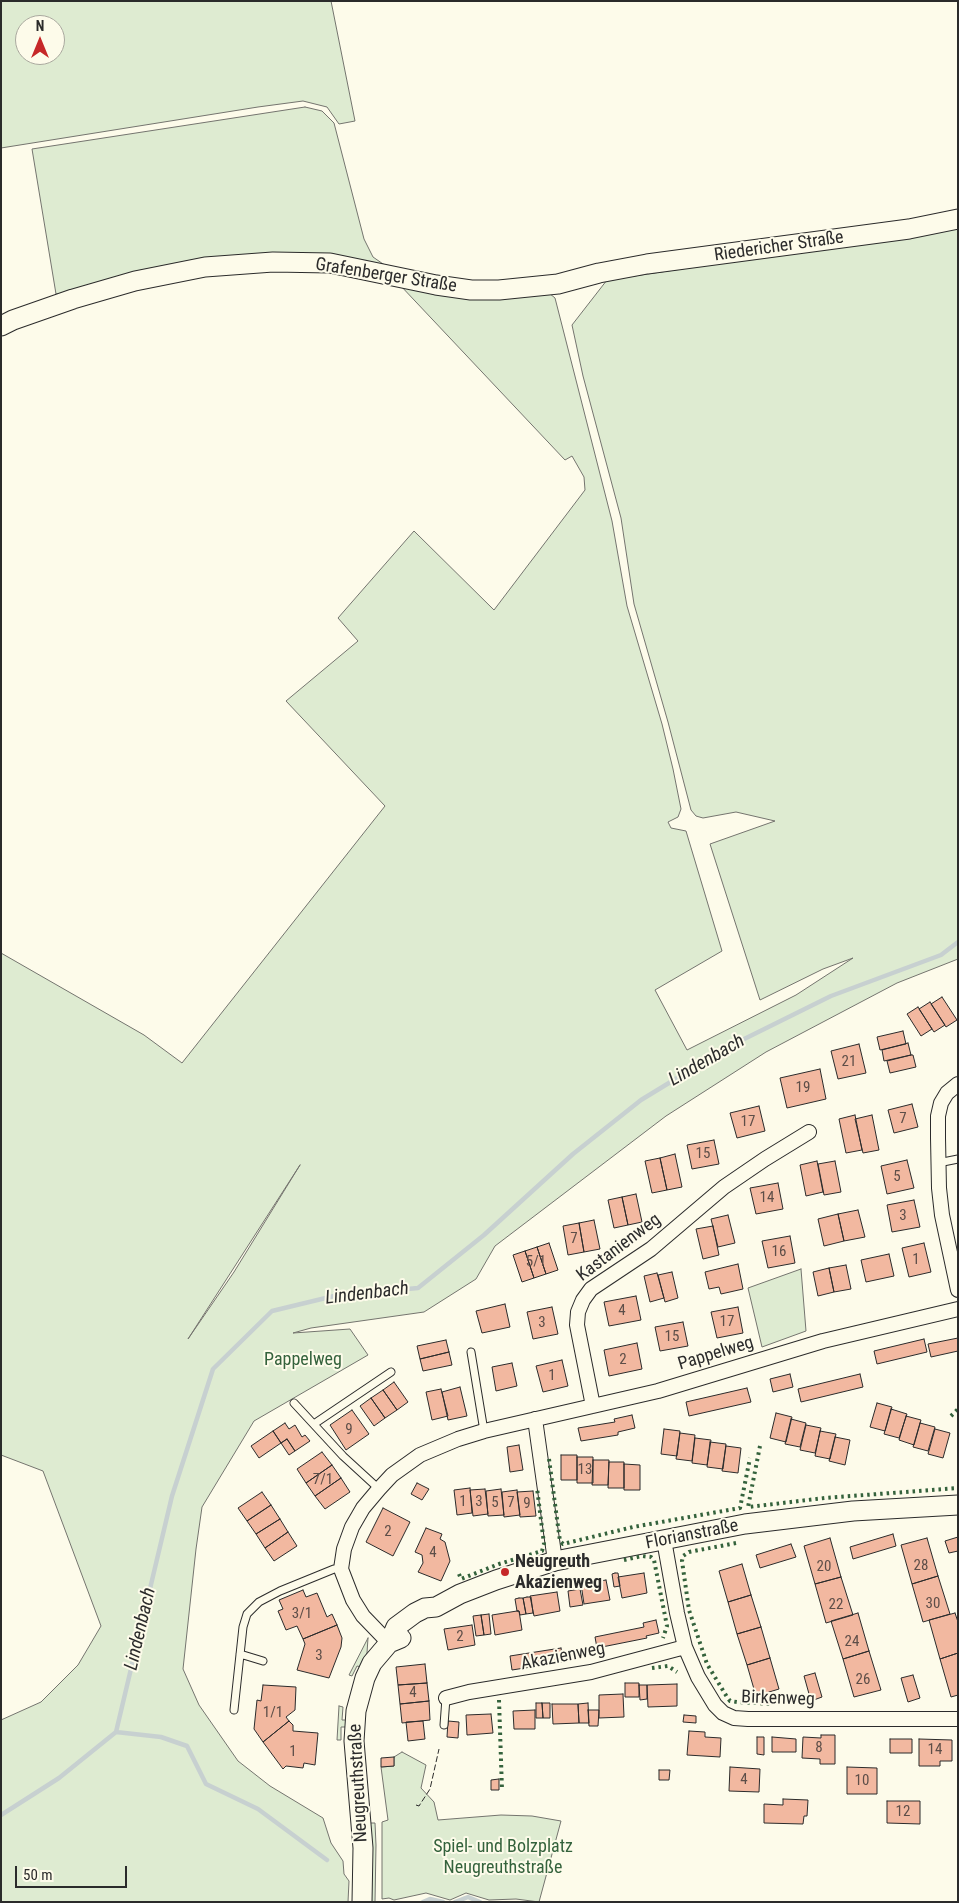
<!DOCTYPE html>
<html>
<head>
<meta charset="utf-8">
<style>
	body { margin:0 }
	#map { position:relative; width:959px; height:1903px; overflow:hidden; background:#fdfbea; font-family:"Roboto Condensed",sans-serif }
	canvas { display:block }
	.frame { position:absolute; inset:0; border:2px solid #2b2b2b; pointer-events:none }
	.north { position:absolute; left:15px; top:15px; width:50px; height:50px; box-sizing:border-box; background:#fdfbea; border:1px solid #a9a89e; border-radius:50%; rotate:0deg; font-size:14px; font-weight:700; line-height:20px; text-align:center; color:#2b2b2b }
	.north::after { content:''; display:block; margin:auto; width:18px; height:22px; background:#c62828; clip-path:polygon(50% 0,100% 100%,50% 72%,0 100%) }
	.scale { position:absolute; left:15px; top:1866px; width:112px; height:22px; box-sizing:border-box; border:2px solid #2b2b2b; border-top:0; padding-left:6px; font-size:15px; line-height:18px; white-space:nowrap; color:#2b2b2b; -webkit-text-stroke:4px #fdfbea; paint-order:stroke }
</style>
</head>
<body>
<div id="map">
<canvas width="959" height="1903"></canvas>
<div class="frame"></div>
<div class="north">N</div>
<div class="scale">50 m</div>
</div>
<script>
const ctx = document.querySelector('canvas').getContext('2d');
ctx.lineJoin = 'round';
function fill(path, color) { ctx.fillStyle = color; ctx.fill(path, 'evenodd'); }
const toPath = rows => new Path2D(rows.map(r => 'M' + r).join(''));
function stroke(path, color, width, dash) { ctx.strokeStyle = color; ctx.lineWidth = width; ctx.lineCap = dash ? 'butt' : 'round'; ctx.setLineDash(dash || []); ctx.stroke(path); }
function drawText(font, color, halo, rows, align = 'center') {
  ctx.font = font + ' "Roboto Condensed",sans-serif'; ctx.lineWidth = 4; ctx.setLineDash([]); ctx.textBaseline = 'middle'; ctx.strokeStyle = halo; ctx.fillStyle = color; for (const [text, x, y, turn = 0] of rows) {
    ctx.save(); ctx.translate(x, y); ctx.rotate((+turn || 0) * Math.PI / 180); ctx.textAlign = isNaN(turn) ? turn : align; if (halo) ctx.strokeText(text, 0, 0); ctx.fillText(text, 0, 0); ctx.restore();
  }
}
const green = toPath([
	[1,1,331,1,355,121,339,124,327,107,303,101,258,107,1,148,1,1],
	[25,25,55,25,55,55,25,55,25,25],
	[305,107,322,111,334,123,364,239,373,257,386,266,331,258,56,294,32,149,305,107],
	[958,228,958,959,897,983,766,1052,666,1116,495,1246,476,1279,424,1312,311,1328,293,1333,350,1329,368,1355,254,1421,202,1507,196,1549,183,1669,199,1705,238,1761,270,1786,323,1818,331,1843,343,1861,344,1874,349,1881,348,1902,1,1902,1,1720,41,1702,78,1665,101,1626,43,1471,1,1455,1,953,144,1035,182,1063,385,806,286,701,358,641,338,618,414,531,494,610,585,490,584,477,572,456,565,460,399,284,549,293,555,298,612,521,627,606,662,724,673,769,681,809,678,817,668,822,671,828,686,831,722,951,655,990,687,1050,796,995,853,958,823,969,760,1000,710,844,775,821,736,812,703,818,696,816,691,810,668,722,634,604,621,518,583,376,572,325,607,280,958,228],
	[300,1165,234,1272,188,1339,300,1165],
	[801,1269,806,1331,762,1347,748,1288,801,1269],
	[368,1638,367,1653,361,1667,357,1666,352,1676,349,1675,368,1638],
	[339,1706,343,1707,342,1720,346,1720,346,1727,341,1727,341,1740,337,1740,339,1706],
	[402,1752,426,1765,421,1788,434,1802,438,1820,501,1815,532,1816,561,1821,539,1902,516,1899,489,1900,466,1893,450,1900,426,1893,394,1900,389,1898,382,1899,382,1822,388,1820,381,1767,394,1766,394,1757,402,1752],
	[370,1823,375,1823,376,1845,375,1902,370,1902,372,1845,370,1823]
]);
const stream = toPath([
	[116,1732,161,1737,187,1746,206,1784,258,1809,327,1860],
	[1,1815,59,1778,116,1732,172,1496,213,1369,272,1311,334,1296,418,1288,484,1235,573,1154,641,1100,728,1047,831,996,941,955,958,942],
	[423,1902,430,1899,443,1902],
	[455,1902,468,1897,480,1902]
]);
const building = toPath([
	[942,997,957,1020,946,1027,931,1004,942,997],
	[930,1002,945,1025,934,1032,919,1009,930,1002],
	[918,1007,932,1029,921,1036,907,1014,918,1007],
	[903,1031,906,1044,880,1050,877,1037,903,1031],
	[908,1043,911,1055,884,1061,882,1050,908,1043],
	[859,1044,866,1073,838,1079,831,1051,859,1044],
	[911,1055,913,1055,916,1067,890,1073,887,1061,911,1055],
	[820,1069,826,1099,787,1108,780,1078,820,1069],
	[912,1104,918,1127,894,1133,888,1110,912,1104],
	[759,1106,765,1131,737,1138,730,1113,759,1106],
	[855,1115,862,1150,846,1153,839,1119,855,1115],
	[872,1115,879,1150,863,1153,855,1119,872,1115],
	[714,1140,719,1164,692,1169,687,1145,714,1140],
	[675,1154,682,1187,667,1190,660,1158,675,1154],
	[660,1158,667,1190,652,1193,645,1161,660,1158],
	[907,1160,914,1188,887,1194,881,1166,907,1160],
	[817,1161,823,1192,806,1196,800,1165,817,1161],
	[835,1161,841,1192,824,1195,818,1164,835,1161],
	[778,1183,783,1209,756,1214,750,1188,778,1183],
	[636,1194,642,1222,628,1225,622,1197,636,1194],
	[622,1197,628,1225,614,1228,608,1200,622,1197],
	[914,1200,920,1227,892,1232,887,1205,914,1200],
	[858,1210,865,1237,844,1241,838,1214,858,1210],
	[838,1214,844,1241,824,1246,818,1219,838,1214],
	[728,1215,735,1243,718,1247,711,1219,728,1215],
	[594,1220,600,1249,584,1252,579,1223,594,1220],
	[579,1223,584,1252,568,1255,563,1226,579,1223],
	[713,1226,719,1255,703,1259,696,1229,713,1226],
	[790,1236,795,1263,768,1268,762,1241,790,1236],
	[549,1243,558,1270,546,1274,537,1247,549,1243],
	[924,1243,931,1272,909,1277,902,1248,924,1243],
	[537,1247,546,1274,534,1278,525,1251,537,1247],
	[525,1251,534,1278,522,1282,513,1255,525,1251],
	[889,1254,894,1276,866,1282,861,1260,889,1254],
	[738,1264,743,1289,721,1294,719,1287,709,1289,705,1272,738,1264],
	[846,1265,851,1289,834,1292,829,1268,846,1265],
	[829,1268,834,1292,818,1296,813,1272,829,1268],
	[672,1272,678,1298,665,1302,658,1275,672,1272],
	[657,1273,664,1298,650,1302,644,1276,657,1273],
	[636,1296,641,1320,609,1326,604,1302,636,1296],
	[505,1304,510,1327,482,1333,476,1311,505,1304],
	[552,1307,558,1334,533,1339,527,1312,552,1307],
	[738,1307,743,1333,717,1338,711,1312,738,1307],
	[683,1322,688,1346,660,1351,655,1327,683,1322],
	[958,1338,958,1351,931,1357,928,1344,958,1338],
	[924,1339,927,1352,877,1364,874,1351,924,1339],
	[446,1340,449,1352,420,1359,417,1346,446,1340],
	[637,1343,642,1369,609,1376,604,1350,637,1343],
	[449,1352,452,1365,423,1371,420,1359,449,1352],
	[562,1360,568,1386,543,1392,536,1366,562,1360],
	[512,1363,517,1386,496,1391,492,1367,512,1363],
	[790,1374,793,1387,773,1392,770,1379,790,1374],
	[860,1374,863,1387,801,1402,798,1389,860,1374],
	[394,1382,408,1402,397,1410,383,1390,394,1382],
	[460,1387,467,1416,448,1420,442,1392,460,1387],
	[747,1388,751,1402,689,1416,686,1402,747,1388],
	[441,1389,448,1416,432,1420,426,1392,441,1389],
	[383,1390,397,1410,385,1418,371,1398,383,1390],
	[371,1398,385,1418,374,1426,360,1406,371,1398],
	[877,1403,892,1407,885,1431,870,1427,877,1403],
	[891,1409,907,1414,899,1438,884,1434,891,1409],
	[352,1410,369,1434,346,1450,330,1425,352,1410],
	[776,1413,792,1417,786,1442,770,1438,776,1413],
	[632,1415,635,1428,618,1432,618,1435,581,1441,578,1428,615,1422,614,1419,632,1415],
	[906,1416,921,1420,914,1445,899,1440,906,1416],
	[791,1419,806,1423,800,1447,785,1444,791,1419],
	[285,1423,289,1429,295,1425,302,1437,305,1435,310,1441,295,1451,287,1439,281,1443,273,1431,285,1423],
	[920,1423,935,1427,928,1451,913,1447,920,1423],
	[806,1425,821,1428,815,1453,800,1450,806,1425],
	[664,1429,680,1431,677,1456,661,1454,664,1429],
	[935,1429,950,1433,943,1458,928,1454,935,1429],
	[273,1431,281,1443,259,1458,251,1446,273,1431],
	[820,1431,836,1434,830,1459,815,1456,820,1431],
	[680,1433,695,1435,692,1461,676,1459,680,1433],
	[835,1437,850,1440,845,1465,829,1461,835,1437],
	[695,1438,711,1440,707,1465,692,1463,695,1438],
	[287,1439,295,1451,289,1455,281,1443,287,1439],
	[710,1442,726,1444,723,1469,707,1467,710,1442],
	[519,1445,523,1470,510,1472,507,1447,519,1445],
	[726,1446,741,1448,738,1473,722,1471,726,1446],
	[322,1452,332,1465,306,1483,297,1469,322,1452],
	[561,1455,577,1455,577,1480,561,1480,561,1455],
	[577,1457,593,1457,593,1483,577,1483,577,1457],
	[593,1460,609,1460,608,1485,592,1485,593,1460],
	[609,1462,624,1462,624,1488,608,1488,609,1462],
	[624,1464,640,1465,640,1490,624,1490,624,1464],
	[332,1465,341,1478,315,1496,306,1483,332,1465],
	[341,1478,350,1492,325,1509,315,1496,341,1478],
	[417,1483,429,1489,422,1500,411,1494,417,1483],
	[470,1488,472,1513,457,1515,454,1490,470,1488],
	[485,1489,488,1514,473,1516,470,1490,485,1489],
	[501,1489,504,1515,488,1516,486,1491,501,1489],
	[517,1490,520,1515,504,1517,502,1492,517,1490],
	[533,1491,536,1516,520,1517,517,1492,533,1491],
	[262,1492,271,1505,247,1521,238,1508,262,1492],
	[271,1505,280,1519,256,1534,247,1521,271,1505],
	[383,1508,410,1522,393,1556,366,1542,383,1508],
	[280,1519,288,1532,265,1548,256,1534,280,1519],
	[426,1528,442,1534,440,1539,445,1542,450,1561,441,1581,418,1572,423,1563,422,1555,415,1552,426,1528],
	[288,1532,297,1546,274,1561,265,1548,288,1532],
	[893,1534,896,1546,853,1559,850,1547,893,1534],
	[958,1537,958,1551,949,1553,945,1541,958,1537],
	[830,1538,841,1577,815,1584,804,1546,830,1538],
	[927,1538,938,1576,912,1584,901,1545,927,1538],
	[791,1544,796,1557,760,1568,756,1555,791,1544],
	[742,1564,751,1595,728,1602,719,1571,742,1564],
	[615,1573,618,1573,620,1586,614,1587,612,1574,615,1573],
	[644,1573,647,1593,622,1598,618,1577,644,1573],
	[938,1576,950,1614,923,1622,912,1584,938,1576],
	[841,1577,853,1615,826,1623,815,1584,841,1577],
	[606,1580,610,1600,584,1604,581,1584,606,1580],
	[580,1589,583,1605,570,1607,568,1591,580,1589],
	[303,1590,306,1597,317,1593,327,1617,332,1614,337,1625,303,1639,297,1626,286,1630,278,1611,283,1609,279,1600,303,1590],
	[557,1592,560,1611,534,1616,530,1596,557,1592],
	[751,1595,761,1627,737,1634,728,1602,751,1595],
	[527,1597,531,1597,533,1613,526,1614,523,1598,527,1597],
	[519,1598,523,1598,526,1614,520,1615,519,1611,517,1611,515,1599,519,1598],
	[517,1611,519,1611,522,1630,495,1635,492,1615,517,1611],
	[858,1613,869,1651,843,1659,831,1621,858,1613],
	[955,1613,958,1622,958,1653,940,1659,929,1620,955,1613],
	[489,1614,491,1634,484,1635,481,1615,489,1614],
	[481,1615,484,1635,476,1636,473,1616,481,1615],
	[656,1620,659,1633,646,1636,647,1638,597,1648,595,1637,644,1627,643,1623,656,1620],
	[337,1625,342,1638,341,1647,329,1678,297,1670,305,1644,303,1639,337,1625],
	[472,1625,475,1645,448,1650,444,1629,472,1625],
	[761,1627,770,1658,747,1665,737,1634,761,1627],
	[561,1648,563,1662,512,1670,510,1656,561,1648],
	[869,1651,881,1690,854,1697,843,1659,869,1651],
	[958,1653,958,1695,951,1697,940,1659,958,1653],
	[770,1658,779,1689,756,1696,747,1665,770,1658],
	[425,1664,427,1683,398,1685,396,1667,425,1664],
	[815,1673,822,1697,811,1701,804,1676,815,1673],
	[913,1675,920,1698,908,1702,901,1678,913,1675],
	[427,1683,429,1701,400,1704,398,1685,427,1683],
	[625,1683,639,1683,639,1697,625,1697,625,1683],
	[677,1684,677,1706,648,1707,647,1685,677,1684],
	[263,1685,296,1687,295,1710,286,1717,289,1721,263,1742,254,1729,257,1700,261,1701,263,1685],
	[639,1685,647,1685,647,1699,640,1700,639,1685],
	[623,1694,624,1717,599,1718,599,1695,623,1694],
	[429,1701,430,1720,402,1723,400,1704,429,1701],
	[536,1703,542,1703,543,1718,536,1718,536,1703],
	[542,1703,550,1703,550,1718,543,1718,542,1703],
	[588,1703,589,1723,579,1723,578,1704,588,1703],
	[552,1704,578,1704,579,1723,553,1724,552,1704],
	[535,1710,535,1729,514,1729,513,1711,535,1710],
	[588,1710,599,1710,598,1726,589,1726,588,1710],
	[491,1714,493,1733,467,1735,466,1715,491,1714],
	[684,1715,696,1716,696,1723,683,1722,684,1715],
	[289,1721,293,1725,293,1731,318,1733,315,1765,304,1763,303,1768,286,1766,283,1769,263,1742,289,1721],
	[423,1721,425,1739,408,1741,406,1722,423,1721],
	[448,1721,459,1722,458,1738,447,1737,448,1721],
	[689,1731,705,1732,705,1737,721,1738,720,1757,687,1755,689,1731],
	[821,1735,835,1735,835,1764,820,1764,820,1759,802,1758,803,1737,821,1738,821,1735],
	[757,1737,764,1737,764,1755,757,1754,757,1737],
	[772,1737,796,1739,796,1752,772,1752,772,1737],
	[890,1739,912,1739,912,1753,890,1753,890,1739],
	[919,1739,952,1740,952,1761,940,1761,940,1766,919,1766,919,1739],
	[394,1757,394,1766,381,1767,381,1758,394,1757],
	[730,1767,760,1769,759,1792,729,1791,730,1767],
	[847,1767,877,1768,877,1794,847,1794,847,1767],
	[659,1770,670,1770,669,1780,659,1780,659,1770],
	[499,1779,499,1790,491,1790,491,1780,499,1779],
	[783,1799,808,1800,807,1816,804,1816,803,1824,764,1823,764,1804,783,1805,783,1799],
	[887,1801,920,1801,920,1824,887,1823,887,1801]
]);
const lane = toPath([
	[938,1163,958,1159],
	[471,1352,484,1431],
	[294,1403,343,1456,379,1489],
	[314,1424,391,1372],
	[240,1654,263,1661],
	[234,1710,243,1627,247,1614,259,1602,280,1591,334,1569,341,1569],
	[444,1725,446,1698]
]);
const street = toPath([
	[958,1084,947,1093,941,1103,938,1116,938,1138,939,1188,942,1215,958,1290],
	[593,1406,577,1325,578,1312,583,1300,591,1289,651,1249,724,1187,765,1159,809,1132],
	[535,1419,555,1561],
	[664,1540,677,1613,685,1647,698,1677,715,1705,723,1713,734,1718,748,1719,958,1719],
	[389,1643,363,1616,353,1600,341,1569,344,1549,352,1527,363,1508,379,1489,392,1475,420,1455,458,1439,484,1431,658,1391,823,1341,958,1309],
	[446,1698,469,1692,591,1672,685,1647]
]);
const secondary = toPath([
	[1,326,13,320,73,299,135,281,205,267,273,262,330,263,436,285,471,290,499,290,558,284,599,273,647,264,909,229,958,219],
	[389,1643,396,1627,415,1613,425,1608,436,1607,460,1594,496,1580,555,1561,745,1524,853,1511,958,1505],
	[362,1902,363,1848,354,1741,356,1711,365,1678,372,1663,389,1643,401,1638]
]);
const hedge = toPath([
	[951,1416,958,1409],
	[760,1446,748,1507,825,1498,958,1488],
	[549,1459,559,1534,560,1541,563,1544,633,1527,740,1508,750,1458],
	[736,1543,689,1552,683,1556,682,1561,689,1610,707,1664,727,1697,730,1701,737,1702,773,1704],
	[624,1560,642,1556,651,1557,654,1560,667,1626,663,1638],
	[459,1574,461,1579,499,1564,542,1551,544,1544,537,1488],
	[652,1668,668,1666,677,1672],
	[499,1700,502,1790]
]);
const fence = toPath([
	[416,1805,419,1806,430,1789,439,1749]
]);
const markers = [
	[505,1572,5,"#c62828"]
];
const numberNames = [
	["21",849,1062],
	["19",803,1088],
	["7",903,1119],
	["17",748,1122],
	["15",703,1154],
	["5",897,1177],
	["14",767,1198],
	["3",903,1216],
	["7",574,1239],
	["16",779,1252],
	["1",916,1260],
	["5/1",536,1262],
	["4",622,1311],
	["17",727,1322],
	["3",542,1323],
	["15",672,1337],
	["2",623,1360],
	["1",552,1376],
	["9",349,1430],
	["13",585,1470],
	["7/1",323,1480],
	["1",463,1502],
	["3",479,1502],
	["5",495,1503],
	["7",511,1503],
	["9",527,1504],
	["2",388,1532],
	["4",433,1553],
	["28",921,1566],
	["20",824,1567],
	["30",933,1604],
	["22",836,1605],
	["3/1",302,1614],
	["2",460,1637],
	["24",852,1642],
	["3",319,1656],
	["26",863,1680],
	["4",413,1693],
	["1/1",273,1713],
	["8",819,1748],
	["14",935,1750],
	["1",293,1752],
	["4",744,1780],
	["10",862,1781],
	["12",903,1812]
];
const streetNames = [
	["Riedericher Straße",779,247,-8],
	["Grafenberger Straße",386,276,9],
	["Kastanienweg",619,1248,-37],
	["Pappelweg",716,1354,-17],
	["Florianstraße",692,1535,-11],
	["Akazienweg",563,1657,-11],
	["Birkenweg",778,1699,2],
	["Neugreuthstraße",359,1783,-93]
];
const parkNames = [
	["Pappelweg",303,1360],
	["Spiel- und Bolzplatz",503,1847],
	["Neugreuthstraße",503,1868]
];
const poiNames = [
	["Neugreuth",515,1562],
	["Akazienweg",515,1583]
];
const waterNames = [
	["Lindenbach",707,1061,-30],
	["Lindenbach",367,1294,-7],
	["Lindenbach",141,1629,-77]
];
fill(green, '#deebd1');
stroke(green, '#74746e', 1);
stroke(stream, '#c7d0d0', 4.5);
fill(building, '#f2b8a0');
stroke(building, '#2b2b2b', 1);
stroke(lane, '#2b2b2b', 9);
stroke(street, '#2b2b2b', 16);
stroke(secondary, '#2b2b2b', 21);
stroke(lane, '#fdfbea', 7);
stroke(street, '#fdfbea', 14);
stroke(secondary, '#fdfbea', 19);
stroke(hedge, '#34623c', 4, [2.5, 4]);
stroke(fence, '#2b2b2b', 1, [6, 2.5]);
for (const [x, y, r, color] of markers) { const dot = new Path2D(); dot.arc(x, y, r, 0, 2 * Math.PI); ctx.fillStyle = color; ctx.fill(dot); stroke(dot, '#fdfbea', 2); }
drawText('15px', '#5d4e48', null, numberNames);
drawText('18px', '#2b2b2b', '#fdfbea', streetNames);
drawText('18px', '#34623c', '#fdfbea', parkNames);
drawText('bold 18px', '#2b2b2b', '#fdfbea', poiNames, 'left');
drawText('italic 19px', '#2b2b2b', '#fdfbea', waterNames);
</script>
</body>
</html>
